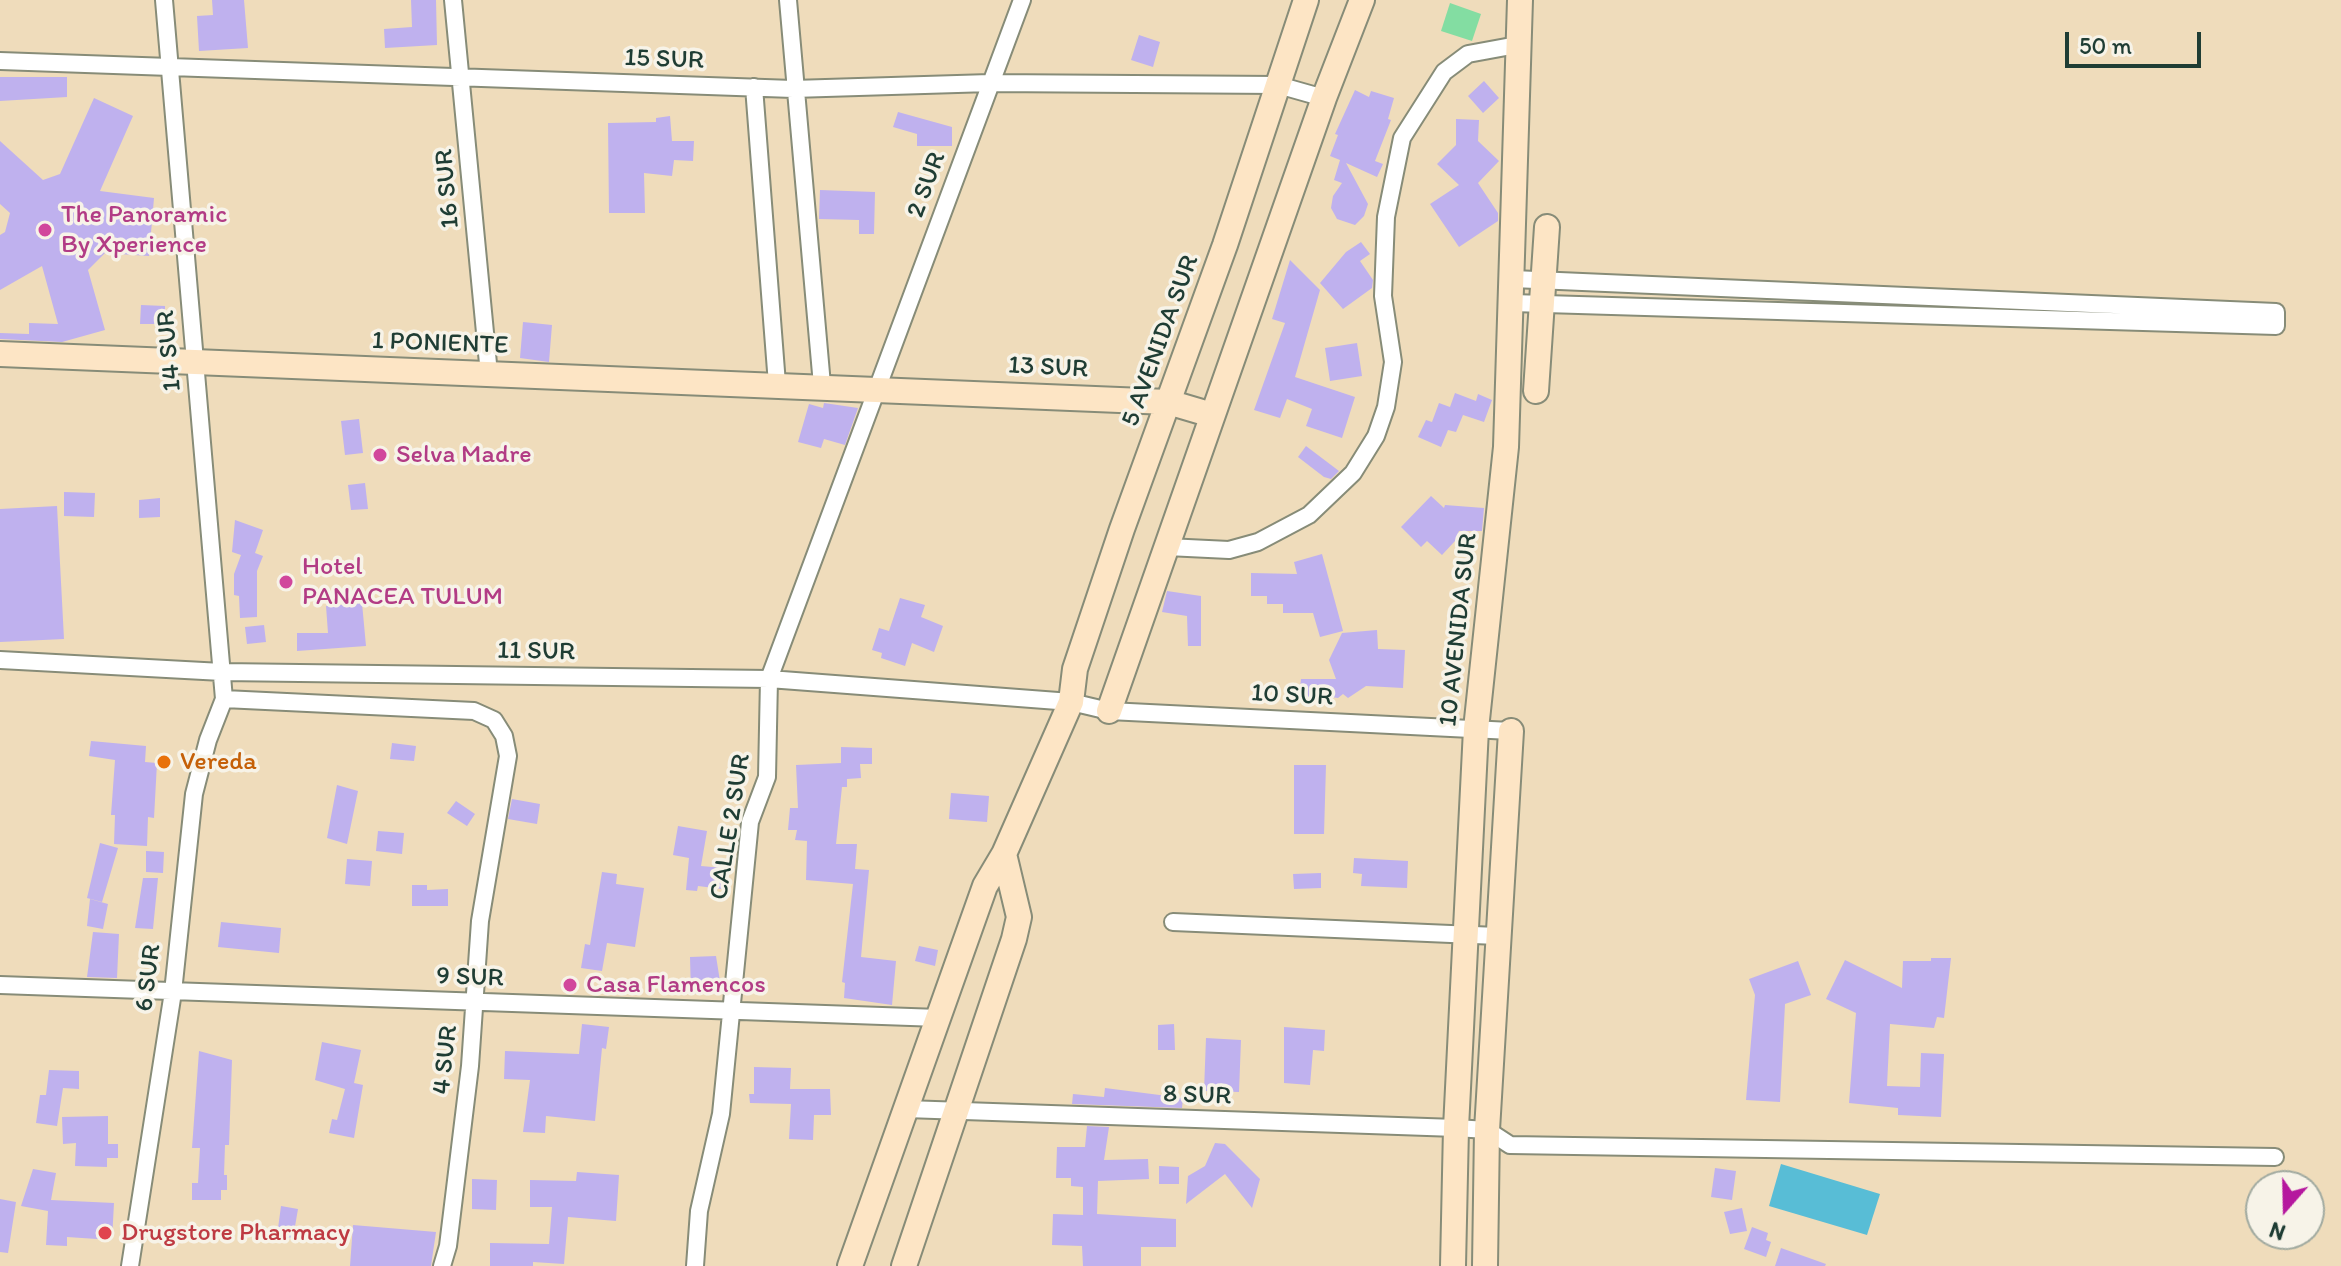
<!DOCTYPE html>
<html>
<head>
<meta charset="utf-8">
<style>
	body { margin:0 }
	#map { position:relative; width:2341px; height:1266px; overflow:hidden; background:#efdcbb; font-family:Itim,sans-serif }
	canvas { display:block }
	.north { position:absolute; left:2245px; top:1170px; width:80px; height:80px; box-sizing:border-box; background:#f7f3e8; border:2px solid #a1aaa0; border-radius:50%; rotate:200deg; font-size:22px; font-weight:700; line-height:32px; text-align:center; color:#1f3d34 }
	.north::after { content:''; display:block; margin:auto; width:28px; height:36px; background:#b5179e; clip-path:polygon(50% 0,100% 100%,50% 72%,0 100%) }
	.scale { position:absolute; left:2065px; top:32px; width:136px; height:36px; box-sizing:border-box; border:4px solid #1f3d34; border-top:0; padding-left:10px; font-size:24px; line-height:28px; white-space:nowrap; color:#1f3d34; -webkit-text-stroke:6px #f7f3e8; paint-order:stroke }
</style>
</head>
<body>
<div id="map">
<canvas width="2341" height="1266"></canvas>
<div class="north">N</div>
<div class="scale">50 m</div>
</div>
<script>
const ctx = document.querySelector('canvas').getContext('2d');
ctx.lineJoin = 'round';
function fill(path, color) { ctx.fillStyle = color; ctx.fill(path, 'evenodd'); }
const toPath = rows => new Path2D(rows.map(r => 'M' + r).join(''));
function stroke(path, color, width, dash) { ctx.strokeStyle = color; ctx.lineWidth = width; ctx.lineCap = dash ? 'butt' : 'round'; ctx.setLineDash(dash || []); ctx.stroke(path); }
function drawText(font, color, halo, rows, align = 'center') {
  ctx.font = font + ' Itim,sans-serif'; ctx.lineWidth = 7; ctx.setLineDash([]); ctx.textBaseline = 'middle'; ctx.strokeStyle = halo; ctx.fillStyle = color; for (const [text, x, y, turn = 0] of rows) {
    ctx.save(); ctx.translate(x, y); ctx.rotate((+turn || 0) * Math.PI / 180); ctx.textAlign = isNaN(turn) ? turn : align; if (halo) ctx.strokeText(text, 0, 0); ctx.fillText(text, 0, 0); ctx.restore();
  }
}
const green = toPath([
	[1450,3,1481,14,1472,41,1441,31]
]);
const water = toPath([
	[1781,1164,1880,1194,1867,1235,1769,1206]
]);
const building = toPath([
	[212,0,244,0,248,48,199,51,197,16,213,15],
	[411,0,436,0,437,45,385,48,384,29,412,27],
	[1139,35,1160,42,1153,67,1131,60],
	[0,77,67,77,67,97,0,101],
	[1484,81,1499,98,1483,113,1468,96],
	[1355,90,1369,97,1371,91,1394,98,1388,119,1391,120,1375,161,1383,164,1377,177,1346,163,1368,204,1364,216,1355,225,1337,219,1331,208,1333,196,1342,183,1334,180,1340,160,1330,156,1338,135,1335,134],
	[94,98,133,116,100,191,154,198,149,256,105,253,88,270,105,330,62,342,0,339,0,333,29,334,29,323,58,324,42,266,0,290,0,235,5,232,10,213,0,204,0,141,43,180,60,174],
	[898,112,952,127,952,146,917,146,917,134,893,127],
	[670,116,672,141,694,141,693,161,674,160,672,176,644,173,645,213,609,213,608,123,656,122,656,118],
	[1456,119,1479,120,1478,141,1499,161,1478,183,1498,213,1498,221,1459,247,1430,204,1459,185,1437,164,1456,145],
	[820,190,875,192,874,234,859,234,859,220,819,219],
	[1361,242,1370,254,1360,261,1373,280,1372,288,1343,309,1320,283,1346,252],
	[1290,260,1320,290,1295,377,1355,397,1342,438,1306,426,1312,409,1287,399,1280,418,1254,410,1285,323,1272,319],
	[141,305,165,306,165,324,140,324],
	[523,322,552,325,549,362,520,358],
	[1357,343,1362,376,1330,381,1325,348],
	[1455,393,1476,401,1478,394,1492,400,1484,422,1463,415,1456,432,1448,430,1441,447,1418,437,1426,420,1432,422,1439,403,1450,407],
	[824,403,858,408,845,445,824,439,821,448,798,442,809,404,823,408],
	[359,419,363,453,345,455,341,421],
	[1306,446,1339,471,1331,479,1324,477,1298,457],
	[365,483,368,509,351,510,348,485],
	[64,492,95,493,94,517,64,516],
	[1431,496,1444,508,1445,505,1484,508,1482,531,1459,531,1455,541,1442,555,1427,541,1421,547,1401,527],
	[160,498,160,517,139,518,139,500],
	[57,506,64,639,0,642,0,509],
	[235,520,263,530,255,553,263,556,257,571,257,617,240,618,239,596,234,595,234,574,241,555,232,552],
	[1322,554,1343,631,1320,637,1313,613,1283,613,1283,604,1267,604,1267,596,1251,596,1251,573,1297,574,1294,562],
	[1167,591,1201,596,1201,646,1188,646,1187,616,1162,612],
	[900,598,925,605,921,617,943,626,934,652,912,643,905,666,881,658,882,653,872,650,879,628,889,631],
	[362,603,366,646,297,651,297,633,328,633,326,606],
	[264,625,266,642,247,644,245,627],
	[1377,630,1378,649,1405,650,1403,688,1366,686,1348,698,1343,694,1338,698,1317,695,1317,700,1299,698,1301,679,1336,679,1329,660,1342,633],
	[91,741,146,746,145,762,157,763,154,818,148,817,147,846,114,844,115,815,111,815,115,760,89,756],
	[392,743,416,746,414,761,390,759],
	[841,747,872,748,872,764,860,764,861,778,847,779,847,787,842,787,836,844,857,844,855,869,869,870,861,957,896,961,892,1005,844,998,845,983,842,982,853,884,806,880,807,841,795,840,797,830,788,830,790,808,798,808,796,765,841,763],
	[1294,765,1326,765,1324,834,1294,834],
	[337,785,358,791,347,844,327,838],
	[951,793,989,796,987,822,949,819],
	[512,799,540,804,537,824,508,819],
	[456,801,475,814,467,826,447,813],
	[678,826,707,831,701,866,724,868,722,889,698,886,697,891,686,890,689,858,673,855],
	[378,831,404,833,402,854,376,851],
	[100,843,118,848,102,902,87,898],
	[146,851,164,852,163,873,146,872],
	[1354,858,1408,861,1407,888,1361,886,1362,874,1353,873],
	[347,859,372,861,370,886,345,884],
	[602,872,617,874,616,884,644,888,635,947,607,943,602,971,581,968,585,944,590,945],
	[1321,873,1321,888,1294,889,1293,874],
	[143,878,158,878,153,929,135,928],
	[412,885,427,885,427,890,448,889,448,906,412,906],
	[90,899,108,904,103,929,87,926],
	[221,922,281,928,279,953,218,947],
	[93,932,119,934,117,978,87,977],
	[919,946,938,950,935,966,915,961],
	[716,956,722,994,691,994,690,957],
	[1931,958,1951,958,1944,1018,1937,1017,1934,1028,1890,1024,1887,1086,1920,1087,1921,1053,1944,1054,1941,1117,1898,1115,1898,1108,1849,1103,1856,1013,1826,999,1845,960,1902,988,1903,961,1931,961],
	[1798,961,1811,995,1785,1004,1780,1102,1746,1100,1755,995,1749,979],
	[582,1024,609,1027,606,1049,602,1048,595,1121,546,1116,545,1133,523,1132,530,1080,504,1079,505,1051,579,1054],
	[1174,1024,1175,1050,1158,1050,1158,1025],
	[1284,1027,1325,1030,1324,1051,1313,1050,1310,1085,1284,1083],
	[1206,1038,1241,1040,1239,1092,1204,1091],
	[322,1042,361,1050,354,1083,363,1085,354,1138,329,1133,332,1119,337,1120,345,1089,315,1080],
	[199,1051,232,1060,229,1145,225,1145,224,1175,227,1175,227,1190,221,1190,221,1200,192,1200,192,1183,198,1183,200,1148,192,1148],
	[754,1067,791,1068,790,1089,830,1089,831,1115,814,1115,813,1140,789,1139,791,1104,750,1103,749,1094,754,1094],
	[49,1070,79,1071,79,1089,63,1088,57,1126,36,1123,40,1095,46,1095],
	[1105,1088,1183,1098,1182,1108,1072,1104,1073,1094,1104,1097],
	[108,1116,108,1144,118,1144,118,1158,107,1158,107,1167,75,1166,76,1143,63,1144,62,1117],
	[1087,1126,1109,1127,1104,1160,1148,1159,1149,1179,1098,1181,1097,1214,1176,1219,1176,1247,1141,1247,1141,1266,1083,1266,1082,1246,1052,1245,1053,1214,1083,1215,1083,1187,1071,1186,1071,1178,1056,1178,1057,1147,1085,1147],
	[1215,1143,1225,1144,1260,1179,1252,1208,1225,1174,1186,1204,1188,1176,1205,1166],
	[1159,1166,1179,1167,1179,1184,1159,1184],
	[1715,1168,1736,1171,1732,1200,1711,1197],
	[33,1169,56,1173,51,1200,114,1203,112,1240,67,1237,67,1246,46,1245,48,1211,21,1206],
	[577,1172,619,1175,616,1221,568,1217,564,1264,533,1262,533,1266,490,1266,490,1243,549,1244,552,1207,530,1207,530,1180,576,1181],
	[472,1179,497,1180,496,1210,472,1209],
	[0,1199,16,1202,8,1253,0,1252],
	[281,1206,298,1209,293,1238,277,1236],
	[1742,1208,1747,1231,1730,1234,1724,1212],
	[353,1225,436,1232,431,1266,350,1266],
	[1752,1227,1768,1233,1766,1240,1771,1242,1766,1257,1744,1249],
	[1781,1248,1826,1264,1825,1266,1775,1266]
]);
const street = toPath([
	[453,0,489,374],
	[788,0,822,385],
	[0,61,793,89,990,83,1278,85,1324,98],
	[754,87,777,384],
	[1512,303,2276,326,2276,312,1513,279],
	[1167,547,1229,550,1258,542,1309,515,1353,473,1376,436,1386,407,1393,362,1383,296,1386,217,1402,138,1444,72,1468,54,1517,45],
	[0,660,222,672,769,679,1071,702,1109,711,1511,731],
	[224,699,474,711,494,720,504,736,508,756,480,921,470,1066,448,1246,442,1266],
	[1173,922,1497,936],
	[0,985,939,1018],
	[906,1109,1456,1128,1487,1130,1510,1145,2275,1157],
	[130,1266,173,992,194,794,208,740,224,699,164,0],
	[695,1266,699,1211,721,1114,750,822,767,777,769,679,1022,0]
]);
const secondary = toPath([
	[0,354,1168,402,1212,415],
	[1536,391,1547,227],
	[1109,711,1324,98,1362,0],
	[850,1266,985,886,1004,854,1071,702,1075,669,1122,529,1225,245,1306,0],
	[904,1266,1014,939,1019,917,1004,854],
	[1453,1266,1456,1128,1476,729,1506,447,1520,0],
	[1485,1266,1487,1130,1511,731]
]);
const markers = [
	[45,230,8,"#d1479c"],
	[380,455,8,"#d1479c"],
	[286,582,8,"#d1479c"],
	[164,762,8,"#e8710a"],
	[570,985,8,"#d1479c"],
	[105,1233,8,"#e0444e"]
];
const streetNames = [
	["15 SUR",664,60,2],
	["2 SUR",927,185,-70],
	["16 SUR",448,189,-95],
	["5 AVENIDA SUR",1161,341,-70],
	["1 PONIENTE",440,344,2],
	["14 SUR",170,351,-95],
	["13 SUR",1048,368,3],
	["10 AVENIDA SUR",1459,630,-84],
	["11 SUR",536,652,1],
	["10 SUR",1292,696,3],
	["CALLE 2 SUR",731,827,-81],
	["6 SUR",149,978,-83],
	["9 SUR",470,978,2],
	["4 SUR",446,1060,-84],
	["8 SUR",1197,1096,2]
];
const hotelNames = [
	["The Panoramic",61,215],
	["By Xperience",61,245],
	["Selva Madre",396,455],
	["Hotel",302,567],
	["PANACEA TULUM",302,597],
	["Casa Flamencos",586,985]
];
const foodNames = [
	["Vereda",180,762]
];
const healthNames = [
	["Drugstore Pharmacy",121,1233]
];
fill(green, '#83dda2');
fill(water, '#58bdd6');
fill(building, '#bfb1ee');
stroke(street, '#878c78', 20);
stroke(secondary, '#878c78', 28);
stroke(street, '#fff', 16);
stroke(secondary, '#fde5c5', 24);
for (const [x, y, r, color] of markers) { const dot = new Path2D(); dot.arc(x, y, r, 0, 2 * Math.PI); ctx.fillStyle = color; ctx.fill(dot); stroke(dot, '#f7f3e8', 3); }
drawText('26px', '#1f3d34', '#f7f3e8', streetNames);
drawText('26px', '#b23c85', '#f7f3e8', hotelNames, 'left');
drawText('26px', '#c56008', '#f7f3e8', foodNames, 'left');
drawText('26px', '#be3a42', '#f7f3e8', healthNames, 'left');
</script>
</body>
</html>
